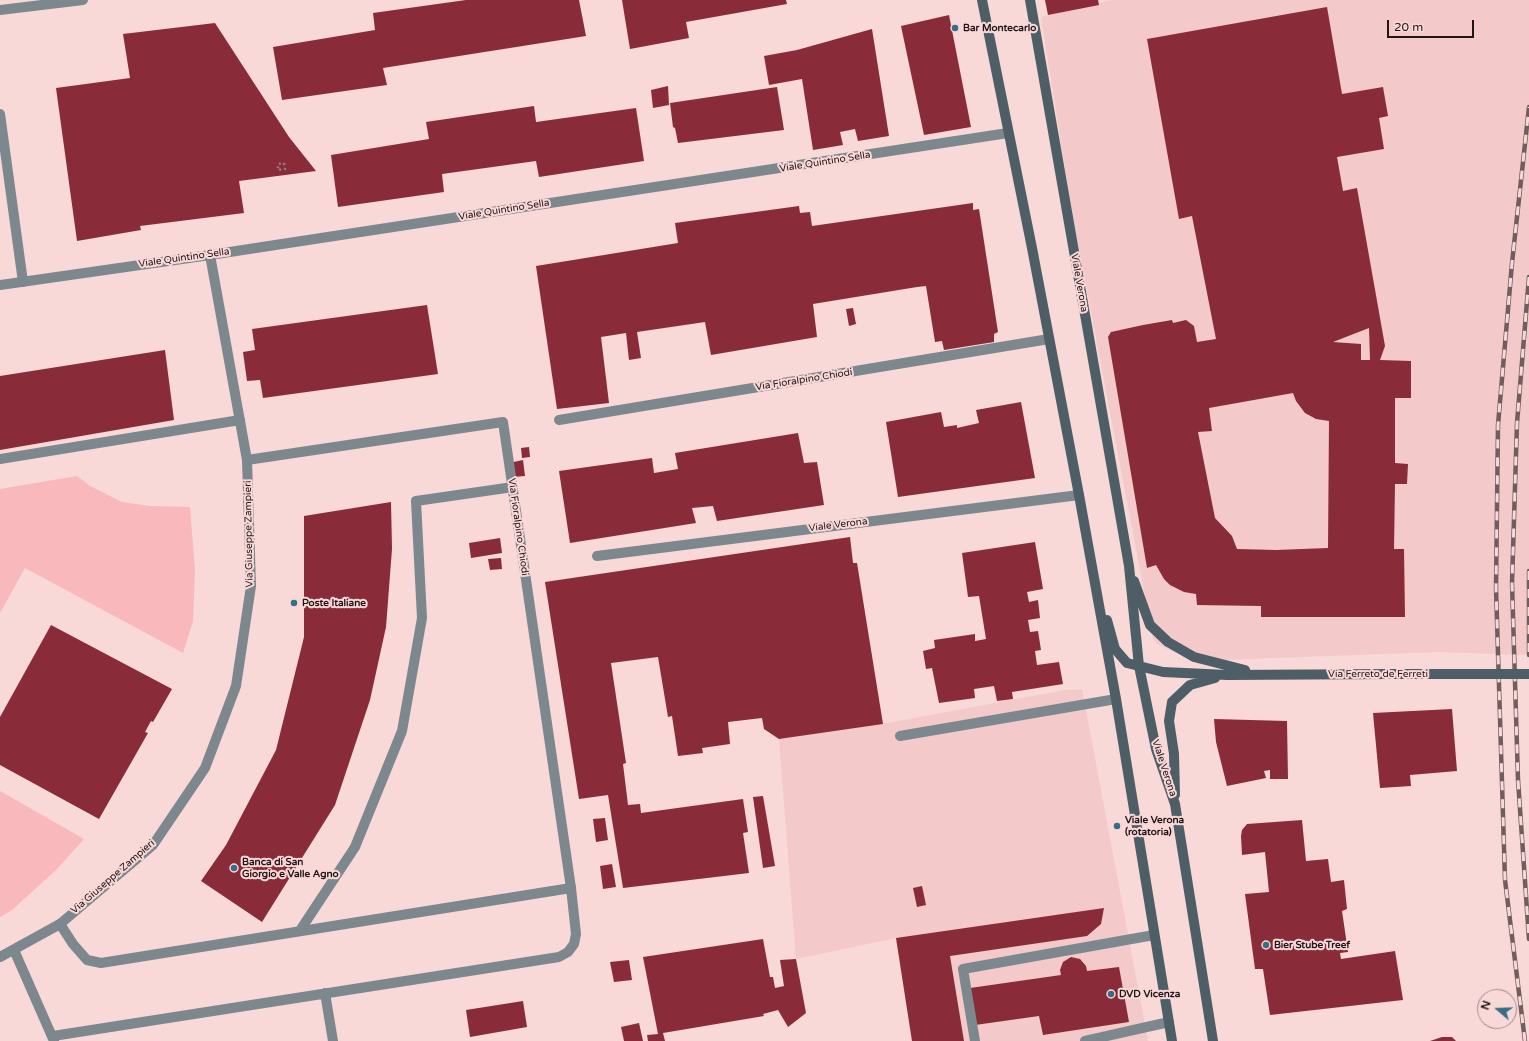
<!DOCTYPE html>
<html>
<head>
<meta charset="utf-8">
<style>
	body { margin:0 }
	#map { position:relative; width:1529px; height:1041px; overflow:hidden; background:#f9d8d8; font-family:"Varela Round",sans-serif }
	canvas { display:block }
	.north { position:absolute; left:1477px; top:989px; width:40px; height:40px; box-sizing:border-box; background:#f9d8d8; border:1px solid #a38a8a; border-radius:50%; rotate:289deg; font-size:11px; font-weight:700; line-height:16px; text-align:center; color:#211516 }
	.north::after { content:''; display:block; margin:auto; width:14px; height:18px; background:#356e88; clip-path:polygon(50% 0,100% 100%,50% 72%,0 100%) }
	.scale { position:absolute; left:1387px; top:20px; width:87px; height:18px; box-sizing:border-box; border:2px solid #211516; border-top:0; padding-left:5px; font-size:12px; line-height:14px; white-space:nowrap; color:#211516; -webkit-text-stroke:3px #f9d8d8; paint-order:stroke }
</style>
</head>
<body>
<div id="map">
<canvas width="1529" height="1041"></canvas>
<div class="north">N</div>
<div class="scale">20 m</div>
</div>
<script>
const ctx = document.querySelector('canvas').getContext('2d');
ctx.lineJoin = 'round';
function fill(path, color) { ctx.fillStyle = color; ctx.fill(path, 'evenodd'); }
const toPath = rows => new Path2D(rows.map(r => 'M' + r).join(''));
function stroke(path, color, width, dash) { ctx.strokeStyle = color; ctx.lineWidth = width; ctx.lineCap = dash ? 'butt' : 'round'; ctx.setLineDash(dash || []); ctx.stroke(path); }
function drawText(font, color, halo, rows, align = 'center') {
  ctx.font = font + ' "Varela Round",sans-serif'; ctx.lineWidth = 4; ctx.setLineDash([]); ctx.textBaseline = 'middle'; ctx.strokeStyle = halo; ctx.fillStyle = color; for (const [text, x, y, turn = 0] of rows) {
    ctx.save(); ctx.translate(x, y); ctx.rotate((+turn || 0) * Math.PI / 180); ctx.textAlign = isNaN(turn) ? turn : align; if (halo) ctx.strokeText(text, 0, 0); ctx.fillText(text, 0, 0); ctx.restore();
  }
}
const built = toPath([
	[1112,0,1529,0,1529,653,1524,655,1438,652,1194,661,1157,644,1153,638,1072,212,1041,17],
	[1082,689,1148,1041,912,1041,896,938,796,959,779,739,882,724,1065,690]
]);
const green = toPath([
	[77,476,90,486,122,502,150,506,190,507,195,570,193,621,183,653,25,568,0,613,0,489],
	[0,791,84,839,57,869,12,910,0,917]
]);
const building = toPath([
	[466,0,579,0,586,36,383,68,387,85,282,100,273,47,375,30,373,13],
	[622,0,786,0,787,4,686,22,689,38,630,49],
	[1045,0,1098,0,1099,5,1048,15],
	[1327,7,1342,94,1383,87,1388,116,1379,118,1384,149,1337,157,1343,191,1357,188,1385,346,1380,360,1411,361,1411,398,1395,398,1395,463,1408,464,1407,484,1395,484,1394,549,1404,549,1405,617,1261,617,1261,606,1197,605,1196,594,1184,592,1170,585,1164,579,1156,565,1147,568,1108,337,1111,332,1143,325,1172,320,1173,323,1186,320,1194,326,1197,342,1216,339,1192,216,1179,219,1147,39],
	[1369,328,1370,360,1361,360,1361,344,1333,342],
	[1293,393,1296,401,1305,413,1316,419,1329,421,1328,548,1276,550,1237,549,1232,536,1215,518,1198,432,1212,431,1209,408],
	[949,15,971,127,924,135,901,26],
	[215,23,289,137,316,171,239,181,244,213,140,226,141,230,77,241,56,88,130,78,123,34],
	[872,29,889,136,858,141,855,129,840,132,843,145,813,150,802,79,769,85,764,56,797,50],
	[668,86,669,105,653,108,651,90],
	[777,87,784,130,678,143,675,128,673,127,670,103],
	[534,106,536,122,636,108,644,161,539,177,536,161,442,174,444,192,338,207,331,155,429,139,426,122],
	[973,203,973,210,979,209,998,332,994,334,994,342,944,350,942,341,935,342,926,286,917,287,813,304,817,337,711,355,705,322,637,332,641,358,629,360,626,333,601,337,609,403,557,409,536,266,678,243,675,223,799,206,800,213,810,212,812,226],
	[427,305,438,374,263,398,260,380,247,381,243,352,255,350,252,329],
	[853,308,856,324,849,326,846,309],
	[165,350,174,420,0,450,0,376],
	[1021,402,1035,478,898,497,886,422,941,412,944,427,957,425,957,428,979,423,976,410],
	[798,433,804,463,817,462,824,505,717,521,713,506,692,508,696,523,570,543,559,471,652,458,654,473,678,469,675,453],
	[529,447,530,457,522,458,521,448],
	[523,460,525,476,513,477,509,463],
	[391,502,392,549,386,627,370,700,335,805,262,922,201,881,226,845,276,750,304,637,304,516],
	[850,537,853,563,857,563,883,724,779,739,764,729,762,718,728,722,730,744,702,748,703,753,678,756,672,716,668,717,658,657,611,663,626,763,623,764,628,805,640,804,641,813,743,799,748,832,743,833,749,873,623,888,608,795,579,799,545,582],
	[500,538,502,553,471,558,469,543],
	[1035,542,1043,589,1027,592,1029,602,1038,600,1040,618,1028,620,1030,632,1038,631,1041,650,1035,651,1037,665,1059,662,1063,684,1012,692,1013,699,997,701,994,686,974,689,975,698,939,703,932,668,926,669,923,651,935,648,934,640,975,634,975,641,986,639,979,596,968,597,962,553],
	[501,558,502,569,490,570,488,559],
	[51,625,172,689,153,722,151,721,145,732,148,733,99,819,0,765,0,717],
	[1452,709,1457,771,1410,775,1411,786,1380,788,1373,713],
	[1214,719,1287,721,1288,779,1270,779,1270,770,1264,771,1266,778,1227,786,1216,742],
	[763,796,775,866,763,868,753,797],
	[605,818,608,840,596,842,593,819],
	[1302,820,1306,861,1328,859,1331,882,1344,880,1347,909,1342,911,1348,952,1340,953,1341,959,1395,951,1403,1000,1270,1015,1263,969,1255,969,1245,894,1269,892,1265,852,1242,855,1241,836,1242,830,1247,824],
	[612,864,616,887,603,889,600,866],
	[922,886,926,905,917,907,913,888],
	[1104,908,1101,924,1087,936,950,956,964,1041,912,1041,896,938],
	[763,939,770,977,773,977,775,988,784,986,780,960,796,959,806,1013,788,1027,778,1010,763,1014,764,1016,663,1033,665,1041,648,1041,647,1035,658,1034,643,957],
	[1071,957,1080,959,1086,966,1087,971,1119,967,1129,1022,1043,1035,1039,1016,975,1025,970,988,1061,975,1060,970,1063,962],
	[629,960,632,980,614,982,610,962],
	[523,1001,527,1027,470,1037,466,1010],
	[639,1023,643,1041,624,1041,621,1027],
	[1442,1037,1452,1037,1456,1041,1430,1041]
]);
const path = toPath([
	[284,163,285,169,278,170,278,164,284,163]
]);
const service = toPath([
	[0,459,240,420],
	[301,929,355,847,402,731,422,618,416,501,513,487],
	[325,993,333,1041],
	[53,1036,559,957,568,952,574,944,576,934,571,888,101,963,87,960,73,944,60,924]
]);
const minor = toPath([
	[0,10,83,0],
	[0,114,23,282],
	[559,420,1049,339],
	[247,460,503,422,571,888],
	[597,556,1079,495],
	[900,736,1116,699],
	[14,950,54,1041],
	[0,957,60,924,153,845,205,768,236,686,251,586,247,460,210,255],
	[975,1041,963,969,1154,935],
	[1085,1041,1169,1022]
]);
const tertiary = toPath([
	[0,285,210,255,1008,133]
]);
const secondary = toPath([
	[982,0,1032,248,1079,495,1116,699,1172,1041],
	[1030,0,1129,566,1139,666,1156,749,1175,804,1213,1041],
	[1134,581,1150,625,1168,642,1194,657,1245,670],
	[1107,620,1115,649,1127,663,1163,672,1227,675,1391,674],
	[1175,795,1174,754,1169,721,1172,702,1190,685,1215,678]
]);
const rail = toPath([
	[1529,277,1517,423,1512,583,1518,780,1529,939],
	[1529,571,1529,655],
	[1525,1041,1505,880,1496,588,1498,425,1512,263,1529,107]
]);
const secondaryBridge = toPath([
	[1391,674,1529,674]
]);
const markers = [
	[955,28,4,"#356e88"],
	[294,603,4,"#356e88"],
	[1117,826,4,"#356e88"],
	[234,868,4,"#356e88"],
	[1266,945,4,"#356e88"],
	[1111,994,4,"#356e88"]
];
const poiNames = [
	["Bar Montecarlo",963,28],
	["Poste Italiane",302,603],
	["Viale Verona",1125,820],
	["(rotatoria)",1125,832],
	["Banca di San",242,862],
	["Giorgio e Valle Agno",242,874],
	["Bier Stube Treef",1274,945],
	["DVD Vicenza",1119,994]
];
const streetNames = [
	["Viale Quintino Sella",825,162,-9],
	["Viale Quintino Sella",504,210,-9],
	["Viale Quintino Sella",184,258,-8],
	["Viale Verona",1079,283,80],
	["Via Fioralpino Chiodi",804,380,-9],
	["Viale Verona",838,525,-7],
	["Via Fioralpino Chiodi",518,527,82],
	["Via Giuseppe Zampieri",249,534,-91],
	["Via Ferreto de Ferreti",1378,674],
	["Viale Verona",1164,768,72],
	["Via Giuseppe Zampieri",113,877,-41]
];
fill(built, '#f3c9ca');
fill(green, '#f9b8bb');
fill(building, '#892b38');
stroke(path, '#937c7c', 2.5, [2, 3]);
stroke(service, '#7c888e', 10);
stroke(minor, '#7c888e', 10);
stroke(tertiary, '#7c888e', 10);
stroke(secondary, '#4d5e67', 10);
stroke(rail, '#705d5d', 4.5);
stroke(rail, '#f9d8d8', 3, [9]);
stroke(secondaryBridge, '#4d5e67', 10);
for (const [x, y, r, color] of markers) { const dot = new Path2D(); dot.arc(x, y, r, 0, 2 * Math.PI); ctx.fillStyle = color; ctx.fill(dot); stroke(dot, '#f9d8d8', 1.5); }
drawText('bold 10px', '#211516', '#f9d8d8', poiNames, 'left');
drawText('10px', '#211516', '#f9d8d8', streetNames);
</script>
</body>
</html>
